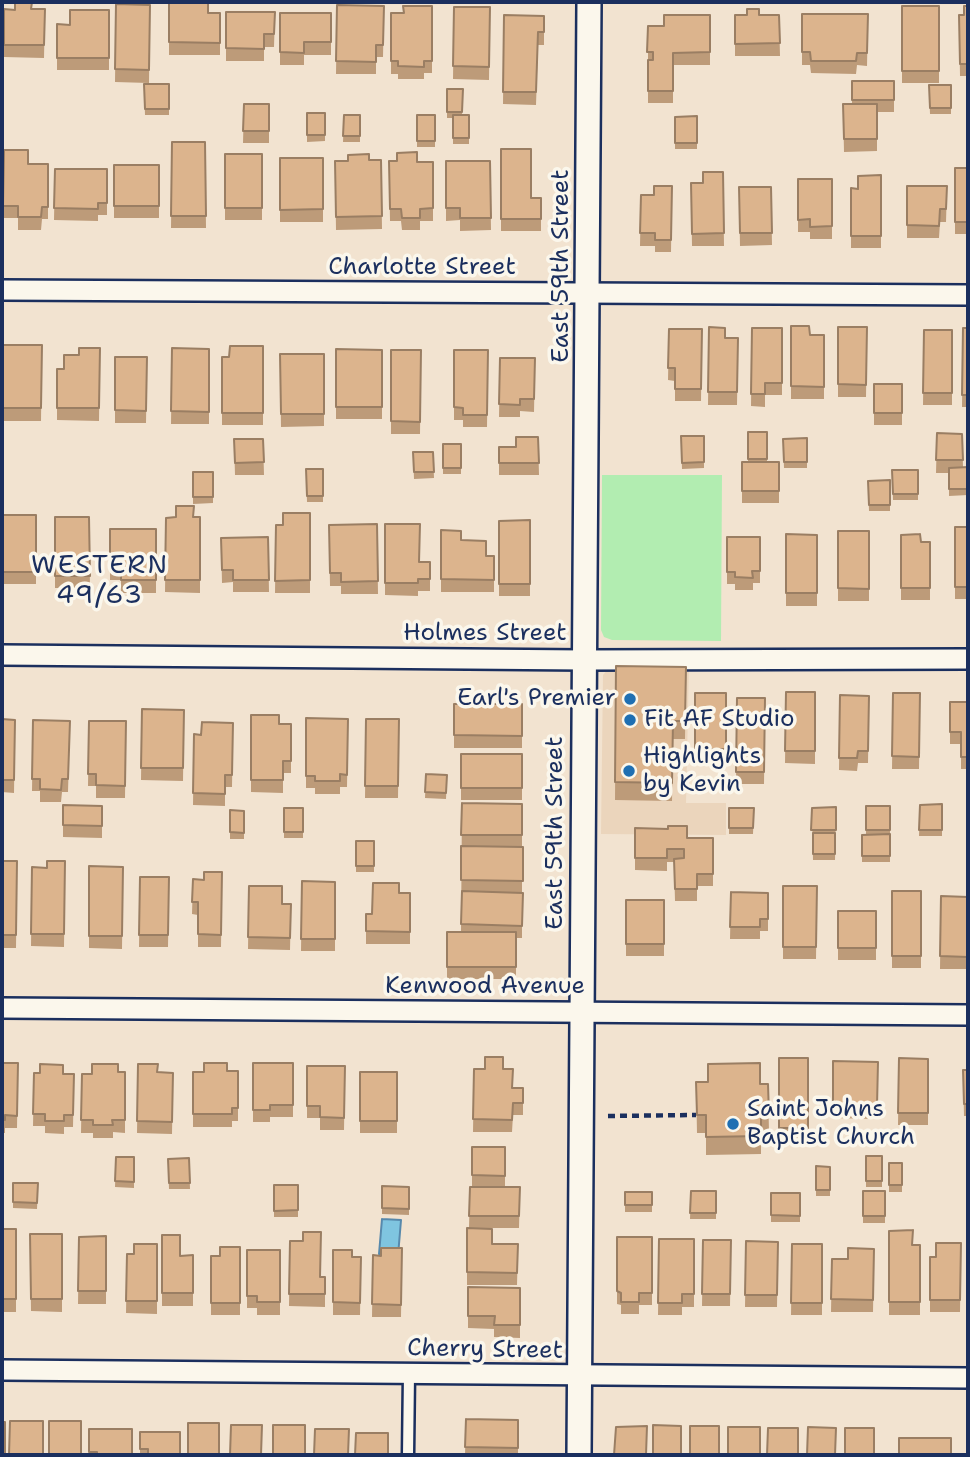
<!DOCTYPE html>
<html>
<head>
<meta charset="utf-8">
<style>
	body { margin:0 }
	#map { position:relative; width:970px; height:1457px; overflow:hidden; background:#f2e3d0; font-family:"Shantell Sans",sans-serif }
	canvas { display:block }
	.frame { position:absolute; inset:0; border:4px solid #1b2f5e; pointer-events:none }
</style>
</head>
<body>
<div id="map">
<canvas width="970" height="1457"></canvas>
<div class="frame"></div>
</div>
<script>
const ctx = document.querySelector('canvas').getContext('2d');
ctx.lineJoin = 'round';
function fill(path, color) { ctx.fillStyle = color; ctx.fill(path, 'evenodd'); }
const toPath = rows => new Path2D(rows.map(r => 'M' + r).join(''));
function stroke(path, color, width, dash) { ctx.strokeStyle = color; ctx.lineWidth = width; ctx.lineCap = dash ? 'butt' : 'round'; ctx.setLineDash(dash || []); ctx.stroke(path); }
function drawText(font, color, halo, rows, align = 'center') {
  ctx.font = font + ' "Shantell Sans",sans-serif'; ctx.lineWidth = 7; ctx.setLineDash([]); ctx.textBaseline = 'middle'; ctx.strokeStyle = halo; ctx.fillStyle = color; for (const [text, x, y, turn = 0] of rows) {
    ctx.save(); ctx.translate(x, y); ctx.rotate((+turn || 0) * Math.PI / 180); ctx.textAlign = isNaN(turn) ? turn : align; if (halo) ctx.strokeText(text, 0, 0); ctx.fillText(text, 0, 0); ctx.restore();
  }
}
const built = toPath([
	[689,665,686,803,726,803,726,835,601,834,603,675,609,668]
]);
const green = toPath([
	[602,475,722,475,721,641,612,640,604,637,601,630]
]);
const water = toPath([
	[382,1219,401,1220,398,1256,379,1254,382,1219]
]);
const path = toPath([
	[608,1116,696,1115]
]);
const service = toPath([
	[408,1455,409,1374]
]);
const minor = toPath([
	[2,290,968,295],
	[2,655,584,660,968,659],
	[2,1008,968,1015],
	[2,1370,968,1378]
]);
const tertiary = toPath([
	[579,1455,589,2]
]);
const wall = toPath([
	[169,2,208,13,220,13,220,55,169,55],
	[116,4,150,5,149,83,115,82],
	[337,5,384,6,383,57,376,57,376,74,336,74],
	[432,6,432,73,424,73,424,79,398,79,398,74,391,74,391,13,404,13],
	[902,6,939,6,939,83,902,83],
	[968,6,968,76,960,76,959,15,964,15],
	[454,7,490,7,489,80,453,79],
	[4,9,45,9,44,58,4,57],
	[109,10,109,70,57,70,57,24,70,25],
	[226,12,275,12,274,47,264,47,264,61,226,61],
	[280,13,331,13,331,55,304,55,304,65,280,65],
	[802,14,868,14,867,66,857,65,856,74,811,73,810,65,802,65],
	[504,15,544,16,544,45,538,45,536,105,503,104],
	[710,15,710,65,673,65,673,103,648,103,648,26,664,26],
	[735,15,779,15,780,56,735,56],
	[852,81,894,81,894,112,877,112,877,151,844,152,843,104,852,104],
	[144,84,169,84,169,115,145,115],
	[929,85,951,85,951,114,930,114],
	[447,89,463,89,462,115,469,115,469,144,453,144,453,118,447,118],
	[244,104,269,104,269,143,243,143],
	[307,113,325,113,325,141,307,142],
	[344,115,360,115,360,142,343,142],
	[417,115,435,115,435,147,417,147],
	[697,116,697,149,675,149,675,117],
	[172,142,205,142,206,228,171,228],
	[501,149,531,198,541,198,541,231,501,231],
	[4,150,28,164,48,164,48,219,42,219,41,230,18,230,18,218,3,218],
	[225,154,262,154,262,220,225,220],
	[280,158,323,158,323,222,280,222],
	[381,160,382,229,336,230,335,161],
	[389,161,433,162,433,221,420,221,420,230,402,230,401,221,390,221],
	[446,161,490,161,491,230,460,231,460,220,446,221],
	[114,165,159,165,159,218,114,218],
	[955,168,968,168,968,242,967,242,967,234,955,234],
	[55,169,107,169,107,215,98,215,98,221,54,220],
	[723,172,724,246,692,246,691,183,703,183],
	[881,175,881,248,851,248,851,188,858,189],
	[798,179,832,179,832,239,810,239,810,232,798,232],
	[672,186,671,252,655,252,655,246,640,246,641,195,654,195],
	[907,186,947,186,946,222,940,222,939,238,907,238],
	[739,187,771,187,772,245,740,246],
	[791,326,810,335,824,335,824,399,791,399],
	[709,327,725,338,738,338,737,405,708,405],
	[838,327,867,327,866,397,838,397],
	[752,328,782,328,782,395,765,395,765,407,751,406],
	[963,328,968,328,968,407,962,407],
	[669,329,702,329,701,401,675,401,675,381,668,380],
	[924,330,952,330,952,405,923,405],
	[3,345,42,345,41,421,3,421],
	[263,346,263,425,222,425,222,357,229,357],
	[100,348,99,421,57,420,57,369,64,369,79,355],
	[172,348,209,349,209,424,171,424],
	[336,349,382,350,382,419,336,419],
	[391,350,421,350,420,434,391,434],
	[454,350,488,350,487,427,463,427,463,420,454,420],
	[280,354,324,354,324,426,281,427],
	[115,357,147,357,146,423,115,423],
	[500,358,535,358,534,412,520,411,520,417,499,417],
	[874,384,902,384,902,425,874,425],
	[748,432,767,432,767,462,779,462,779,503,742,503,742,462,748,462],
	[937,433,962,434,963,467,968,467,968,495,949,496,949,473,936,473],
	[681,436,704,436,704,468,682,469],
	[538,437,539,475,499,475,499,447,516,447],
	[807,438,807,468,784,468,783,439],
	[234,439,263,439,264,475,235,475],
	[443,444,461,444,461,474,443,474],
	[413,452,433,452,434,478,414,479],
	[306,469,323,469,323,502,307,502],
	[892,470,918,470,918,500,893,500],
	[193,472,213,472,213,503,193,504],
	[890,480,890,511,869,511,868,481],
	[310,513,310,593,275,593,276,525,283,525],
	[2,515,36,515,36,584,2,584],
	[55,517,89,517,90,588,55,588],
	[194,517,200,517,200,593,165,592,166,518],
	[530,520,530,596,499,596,499,521],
	[377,524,378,594,341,594,341,586,330,586,329,525],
	[385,524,419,562,430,562,430,591,418,591,418,596,385,595],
	[955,527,968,527,968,599,955,599],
	[110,529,156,529,156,593,121,593,121,580,110,580],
	[441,530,461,540,486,556,494,556,494,592,441,592],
	[838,531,869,531,869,601,838,601],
	[786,534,817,535,817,606,786,606],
	[901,535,921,542,930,542,930,600,901,600],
	[268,537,269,592,233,592,233,582,222,583,221,538],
	[727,537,760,537,760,583,753,583,753,590,735,590,735,584,727,584],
	[616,666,686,667,685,739,673,739,672,801,615,800],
	[786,692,815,692,815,764,785,763],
	[695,693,726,693,726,761,695,761],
	[893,693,920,693,919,769,892,769],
	[840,695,869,696,868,763,858,763,857,771,839,770],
	[737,698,765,698,764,784,736,784],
	[950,702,968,702,968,769,961,769,961,744,950,744],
	[454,704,522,704,522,748,454,748],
	[142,709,184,710,183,781,141,780],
	[251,715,279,724,291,724,291,773,283,773,283,793,251,792],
	[306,718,348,719,347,787,340,787,340,794,315,794,315,788,306,788],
	[2,719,15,720,14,793,2,792],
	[366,719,399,719,398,798,365,798],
	[33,720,70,721,68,792,62,792,61,802,40,802,40,791,32,791],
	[89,721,126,721,125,798,96,798,96,786,88,786],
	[233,723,232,787,225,787,225,806,193,805,194,734,201,735],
	[461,754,522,754,522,800,461,800],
	[426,774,447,775,446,799,425,798],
	[462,803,522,804,522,938,516,938,516,979,447,979,447,932,461,932],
	[942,804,942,836,919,836,920,805],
	[63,805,102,806,102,838,63,837],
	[866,806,890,806,890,862,862,862,862,835,866,835],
	[836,807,835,860,813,860,812,808],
	[284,808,303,808,303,838,284,838],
	[729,808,754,808,753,834,729,834],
	[230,810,244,811,244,839,230,839],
	[635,828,687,838,713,838,713,886,697,886,697,901,675,901,674,862,667,862,667,871,635,870],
	[356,841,374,841,374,872,356,872],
	[2,861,17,861,16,948,2,948],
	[65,861,64,947,31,946,32,867,47,868],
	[89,866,123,867,122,949,89,948],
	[222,872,221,947,198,947,198,915,192,914,193,879,204,880],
	[140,877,169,877,168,947,139,947],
	[302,881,335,882,335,951,301,951],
	[249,886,282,904,291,904,290,950,248,949],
	[783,886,817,886,816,959,783,959],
	[892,891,921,891,921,968,892,968],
	[731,892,768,893,768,931,760,931,760,939,730,939],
	[399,893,410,893,410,944,366,944,366,914,372,914],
	[941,896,968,897,968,969,940,969],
	[626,900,664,900,664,956,626,956],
	[838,911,876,911,876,960,838,960],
	[779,1058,808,1058,808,1140,779,1140],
	[899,1058,928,1059,928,1125,898,1125],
	[833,1061,878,1062,877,1119,833,1118],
	[2,1063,18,1063,17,1128,5,1128,5,1133,2,1133],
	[253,1063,293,1063,293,1117,270,1117,270,1122,253,1122],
	[138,1064,157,1072,173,1073,172,1134,137,1133],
	[307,1066,345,1066,344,1130,320,1130,320,1118,307,1118],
	[474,1069,503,1069,512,1088,523,1088,523,1115,513,1115,512,1132,473,1132],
	[963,1070,968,1070,968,1116,964,1116],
	[238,1071,238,1121,232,1121,232,1127,193,1127,193,1072],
	[118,1072,125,1072,125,1133,113,1132,113,1138,93,1138,93,1133,81,1133,82,1074],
	[360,1072,397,1072,397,1133,360,1133],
	[34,1073,74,1074,73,1127,64,1127,64,1134,45,1133,45,1126,33,1126],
	[696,1082,768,1084,769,1133,761,1133,761,1154,706,1155,706,1133,697,1133],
	[472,1147,505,1147,505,1187,520,1187,519,1228,469,1228,470,1187,472,1187],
	[866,1156,882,1156,882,1187,866,1187],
	[116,1157,134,1157,134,1188,115,1187],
	[189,1158,190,1189,169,1189,168,1159],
	[889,1163,902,1163,902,1192,889,1192],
	[816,1166,830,1167,830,1196,816,1196],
	[13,1183,38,1183,37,1209,13,1208],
	[274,1185,298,1185,298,1217,274,1217],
	[382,1186,409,1187,409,1215,382,1214],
	[691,1191,716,1191,716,1219,690,1219],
	[863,1191,885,1191,885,1223,863,1223],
	[625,1192,652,1192,652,1212,625,1212],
	[771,1193,800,1193,800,1222,771,1222],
	[467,1228,492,1244,518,1244,517,1285,467,1285],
	[2,1229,16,1229,16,1312,2,1312],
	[889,1231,913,1245,920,1245,920,1315,889,1315],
	[30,1234,62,1234,62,1312,31,1311],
	[162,1235,180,1256,193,1255,193,1306,162,1306],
	[106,1236,106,1304,78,1304,79,1237],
	[617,1237,652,1237,652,1305,639,1305,639,1314,621,1314,621,1305,617,1304],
	[659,1239,694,1239,694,1307,682,1307,682,1315,658,1315],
	[703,1240,731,1240,730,1306,702,1306],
	[290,1241,303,1241,320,1277,325,1277,325,1307,289,1306],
	[746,1241,778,1242,777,1307,745,1307],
	[961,1243,960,1312,930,1312,930,1257,936,1257],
	[157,1244,157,1314,126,1313,127,1254,134,1254],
	[792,1244,822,1244,822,1315,791,1315],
	[240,1247,240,1315,211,1315,211,1256,220,1256],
	[402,1248,401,1317,372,1317,373,1255,381,1256],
	[874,1249,873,1312,831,1312,832,1259,848,1259],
	[247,1250,280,1250,280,1315,257,1315,257,1308,247,1308],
	[333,1250,352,1257,361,1257,360,1315,333,1315],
	[468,1287,520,1288,520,1338,494,1337,494,1329,468,1328],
	[466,1419,518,1420,518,1455,465,1455],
	[89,1429,132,1455,89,1455],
	[140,1432,180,1455,140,1455]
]);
const building = toPath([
	[15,2,32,2,31,9,45,9,44,45,4,45,4,9,15,10,15,2],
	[169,2,208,2,208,13,220,13,220,43,169,42,169,2],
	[116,4,150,5,149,70,115,69,116,4],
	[337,5,384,6,383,45,376,45,376,62,336,61,337,5],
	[403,6,432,6,432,61,424,61,424,67,398,66,398,61,391,61,391,13,404,13,403,6],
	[902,6,939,6,939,71,902,71,902,6],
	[964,6,968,6,968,64,960,64,959,15,964,15,964,6],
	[454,7,490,7,489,67,453,66,454,7],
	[747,9,759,9,759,15,779,15,780,43,735,44,735,15,747,15,747,9],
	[70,10,109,10,109,58,57,58,57,24,70,25,70,10],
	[226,12,275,12,274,34,264,34,264,49,226,48,226,12],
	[280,13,331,13,331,42,304,42,304,53,280,52,280,13],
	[802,14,868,14,867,53,857,53,856,61,811,61,810,52,802,52,802,14],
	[504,15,544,16,544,32,538,32,536,92,503,92,504,15],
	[664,15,710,15,710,52,673,53,673,91,648,91,648,60,653,60,653,52,647,52,648,26,664,26,664,15],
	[852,81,894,81,894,100,852,100,852,81],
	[144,84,169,84,169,109,145,109,144,84],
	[929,85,951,85,951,108,930,108,929,85],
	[447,89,463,89,462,112,447,112,447,89],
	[244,104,269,104,269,131,243,131,244,104],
	[843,104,877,104,877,139,844,139,843,104],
	[307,113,325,113,325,135,307,135,307,113],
	[344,115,360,115,360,136,343,136,344,115],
	[417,115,435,115,435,141,417,141,417,115],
	[453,115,469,115,469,138,453,138,453,115],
	[697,116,697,143,675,143,675,117,697,116],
	[172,142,205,142,206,216,171,216,172,142],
	[501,149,531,149,531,198,541,198,541,219,501,219,501,149],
	[4,150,28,150,28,164,48,164,48,207,42,207,41,217,18,217,18,206,3,206,4,150],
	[417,152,417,162,433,162,433,208,420,209,420,218,402,218,401,209,390,209,389,161,397,161,397,153,417,152],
	[225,154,262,154,262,208,225,208,225,154],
	[369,154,369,160,381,160,382,216,336,217,335,161,348,161,348,155,369,154],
	[280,158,323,158,323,209,280,210,280,158],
	[446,161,490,161,491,218,460,218,460,208,446,208,446,161],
	[114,165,159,165,159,206,114,206,114,165],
	[955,168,968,168,968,229,967,229,967,222,955,222,955,168],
	[55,169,107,169,107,203,98,203,98,209,54,208,55,169],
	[703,172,723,172,724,233,692,234,691,183,703,183,703,172],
	[881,175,881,236,851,236,851,188,858,189,858,176,881,175],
	[798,179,832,179,832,226,810,227,810,219,798,220,798,179],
	[654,186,672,186,671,240,655,240,655,233,640,233,641,195,654,195,654,186],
	[907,186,947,186,946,209,940,209,939,226,907,225,907,186],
	[739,187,771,187,772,233,740,233,739,187],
	[791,326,809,326,810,335,824,335,824,387,791,386,791,326],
	[709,327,725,328,725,338,738,338,737,392,708,392,709,327],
	[838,327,867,327,866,385,838,384,838,327],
	[752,328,782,328,782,383,765,383,765,394,751,394,752,328],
	[963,328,968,328,968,395,962,395,963,328],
	[669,329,702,329,701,389,675,389,675,368,668,368,669,329],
	[924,330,952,330,952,393,923,393,924,330],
	[3,345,42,345,41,408,3,408,3,345],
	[230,346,263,346,263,413,222,413,222,357,229,357,230,346],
	[79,348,100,348,99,408,57,408,57,369,64,369,64,355,79,355,79,348],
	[172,348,209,349,209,412,171,411,172,348],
	[336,349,382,350,382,407,336,407,336,349],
	[391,350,421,350,420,422,391,421,391,350],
	[454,350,488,350,487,415,463,415,463,408,454,407,454,350],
	[280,354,324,354,324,414,281,414,280,354],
	[115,357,147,357,146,411,115,410,115,357],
	[500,358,535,358,534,399,520,399,520,405,499,404,500,358],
	[874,384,902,384,902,413,874,413,874,384],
	[748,432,767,432,767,459,748,459,748,432],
	[937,433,962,434,963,460,936,460,937,433],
	[681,436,704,436,704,462,682,463,681,436],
	[516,437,538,437,539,463,499,463,499,447,516,447,516,437],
	[807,438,807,462,784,462,783,439,807,438],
	[234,439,263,439,264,462,235,463,234,439],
	[443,444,461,444,461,468,443,468,443,444],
	[413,452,433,452,434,472,414,472,413,452],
	[742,462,779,462,779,491,742,491,742,462],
	[968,467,968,489,949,489,949,468,968,467],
	[306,469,323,469,323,496,307,496,306,469],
	[892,470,918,470,918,494,893,494,892,470],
	[193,472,213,472,213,497,193,497,193,472],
	[890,480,890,505,869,505,868,481,890,480],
	[176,506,194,506,193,517,200,517,200,580,165,580,166,518,176,517,176,506],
	[283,513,310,513,310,580,275,581,276,525,283,525,283,513],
	[2,515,36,515,36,572,2,572,2,515],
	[55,517,89,517,90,576,55,576,55,517],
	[530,520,530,584,499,584,499,521,530,520],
	[377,524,378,581,341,582,341,573,330,573,329,525,377,524],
	[385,524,420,524,419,562,430,562,430,579,418,579,418,583,385,583,385,524],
	[955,527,968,527,968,587,955,587,955,527],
	[110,529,156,529,156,580,121,580,121,568,110,568,110,529],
	[441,530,461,531,461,540,486,541,486,556,494,556,494,580,441,579,441,530],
	[838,531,869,531,869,589,838,588,838,531],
	[786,534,817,535,817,593,786,593,786,534],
	[920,534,921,542,930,542,930,588,901,588,901,535,920,534],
	[268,537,269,580,233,580,233,570,222,570,221,538,268,537],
	[727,537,760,537,760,571,752,571,753,578,735,577,735,572,727,572,727,537],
	[616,666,686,667,685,721,673,721,672,783,615,782,616,666],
	[786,692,815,692,815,751,785,751,786,692],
	[695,693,726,693,726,749,695,749,695,693],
	[893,693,920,693,919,757,892,756,893,693],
	[840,695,869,696,868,751,858,751,857,758,839,758,840,695],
	[737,698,765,698,764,772,736,772,737,698],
	[950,702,968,702,968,757,961,757,961,732,950,732,950,702],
	[454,704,522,704,522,736,454,735,454,704],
	[142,709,184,710,183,768,141,768,142,709],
	[251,715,279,715,279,724,291,724,291,761,283,761,283,780,251,780,251,715],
	[306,718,348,719,347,775,340,774,340,781,315,781,315,776,306,776,306,718],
	[2,719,15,720,14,780,2,780,2,719],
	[366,719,399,719,398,786,365,786,366,719],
	[33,720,70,721,68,779,62,779,61,790,40,789,40,779,32,779,33,720],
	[89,721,126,721,125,786,96,785,96,774,88,774,89,721],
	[202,722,233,723,232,775,225,775,225,794,193,793,194,734,201,735,202,722],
	[461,754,522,754,522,788,461,788,461,754],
	[426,774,447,775,446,793,425,792,426,774],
	[462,803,522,804,522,835,461,835,462,803],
	[942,804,942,830,919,830,920,805,942,804],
	[63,805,102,806,102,826,63,825,63,805],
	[866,806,890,806,890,830,866,830,866,806],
	[836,807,836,830,811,830,812,808,836,807],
	[284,808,303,808,303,832,284,832,284,808],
	[729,808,754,808,753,828,729,828,729,808],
	[230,810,244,811,244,833,230,832,230,810],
	[668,826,687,826,687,838,713,838,713,874,697,874,697,889,675,889,674,859,684,858,684,849,667,849,667,858,635,858,635,828,668,829,668,826],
	[813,833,835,833,835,854,813,854,813,833],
	[890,834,890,856,862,856,862,835,890,834],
	[356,841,374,841,374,866,356,866,356,841],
	[461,846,523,847,523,881,461,880,461,846],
	[2,861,17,861,16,935,2,935,2,861],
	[47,861,65,861,64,934,31,934,32,867,47,868,47,861],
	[89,866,123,867,122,936,89,936,89,866],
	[204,872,222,872,221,935,198,934,198,902,192,902,193,879,204,880,204,872],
	[140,877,169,877,168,935,139,935,140,877],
	[302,881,335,882,335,939,301,939,302,881],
	[373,883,399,883,399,893,410,893,410,932,366,931,366,914,372,914,373,883],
	[249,886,282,886,282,904,291,904,290,938,248,937,249,886],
	[783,886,817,886,816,947,783,947,783,886],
	[462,891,523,893,522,926,461,924,462,891],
	[892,891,921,891,921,956,892,956,892,891],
	[731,892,768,893,768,919,760,919,760,927,730,927,731,892],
	[941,896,968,897,968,957,940,956,941,896],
	[626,900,664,900,664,944,626,944,626,900],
	[838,911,876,911,876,948,838,948,838,911],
	[447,932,516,932,516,967,447,967,447,932],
	[485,1057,503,1057,503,1069,513,1069,512,1088,523,1088,523,1103,513,1103,512,1120,473,1119,474,1069,485,1069,485,1057],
	[779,1058,808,1058,808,1128,779,1128,779,1058],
	[899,1058,928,1059,928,1113,898,1113,899,1058],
	[833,1061,878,1062,877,1106,833,1106,833,1061],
	[2,1063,18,1063,17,1116,5,1115,5,1120,2,1120,2,1063],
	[204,1063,227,1063,227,1071,238,1071,238,1108,232,1108,232,1114,193,1114,193,1072,204,1072,204,1063],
	[253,1063,293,1063,293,1105,270,1105,270,1110,253,1110,253,1063],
	[760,1063,760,1084,768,1084,769,1115,761,1115,761,1136,706,1137,706,1115,697,1115,696,1082,708,1082,708,1064,760,1063],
	[40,1064,63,1065,63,1074,74,1074,73,1115,64,1115,64,1121,45,1121,45,1114,33,1114,34,1073,40,1073,40,1064],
	[92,1064,118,1064,118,1072,125,1072,125,1120,112,1120,113,1125,93,1125,93,1120,81,1120,82,1074,92,1074,92,1064],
	[138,1064,158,1064,157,1072,173,1073,172,1122,137,1121,138,1064],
	[307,1066,345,1066,344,1118,320,1117,320,1106,307,1106,307,1066],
	[963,1070,968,1070,968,1104,964,1104,963,1070],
	[360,1072,397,1072,397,1121,360,1121,360,1072],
	[472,1147,505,1147,505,1176,472,1175,472,1147],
	[866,1156,882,1156,882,1181,866,1181,866,1156],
	[116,1157,134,1157,134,1182,115,1181,116,1157],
	[189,1158,190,1183,169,1183,168,1159,189,1158],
	[889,1163,902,1163,902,1185,889,1185,889,1163],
	[816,1166,830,1167,830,1190,816,1190,816,1166],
	[13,1183,38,1183,37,1203,13,1202,13,1183],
	[274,1185,298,1185,298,1210,274,1211,274,1185],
	[382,1186,409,1187,409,1209,382,1208,382,1186],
	[470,1187,520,1187,519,1216,469,1216,470,1187],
	[691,1191,716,1191,716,1213,690,1213,691,1191],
	[863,1191,885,1191,885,1216,863,1216,863,1191],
	[625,1192,652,1192,652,1205,625,1205,625,1192],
	[771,1193,800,1193,800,1216,771,1215,771,1193],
	[467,1228,492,1229,492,1244,518,1244,517,1273,467,1272,467,1228],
	[2,1229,16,1229,16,1299,2,1299,2,1229],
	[913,1230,912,1245,920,1245,920,1302,889,1302,889,1231,913,1230],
	[303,1232,321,1232,320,1277,325,1277,325,1294,289,1294,290,1241,303,1241,303,1232],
	[30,1234,62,1234,62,1299,31,1299,30,1234],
	[162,1235,180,1235,180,1256,193,1255,193,1293,162,1293,162,1235],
	[106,1236,106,1291,78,1291,79,1237,106,1236],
	[617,1237,652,1237,652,1293,639,1293,639,1302,621,1302,621,1293,617,1291,617,1237],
	[659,1239,694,1239,694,1294,682,1294,682,1303,658,1303,659,1239],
	[703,1240,731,1240,730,1294,702,1294,703,1240],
	[746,1241,778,1242,777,1295,745,1295,746,1241],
	[936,1243,961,1243,960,1300,930,1300,930,1257,936,1257,936,1243],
	[134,1244,157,1244,157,1301,126,1301,127,1254,134,1254,134,1244],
	[792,1244,822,1244,822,1303,791,1303,792,1244],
	[220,1247,240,1247,240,1303,211,1303,211,1256,220,1256,220,1247],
	[381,1248,402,1248,401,1305,372,1304,373,1255,381,1256,381,1248],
	[848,1248,874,1249,873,1300,831,1299,832,1259,848,1259,848,1248],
	[247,1250,280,1250,280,1302,257,1302,257,1296,247,1296,247,1250],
	[333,1250,352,1250,352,1257,361,1257,360,1303,333,1302,333,1250],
	[468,1287,520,1288,520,1325,494,1325,495,1316,468,1316,468,1287],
	[466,1419,518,1420,518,1448,465,1447,466,1419],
	[10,1421,43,1421,43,1455,9,1455,10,1421],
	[49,1421,81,1421,81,1455,49,1455,49,1421],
	[2,1422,5,1422,5,1455,2,1455,2,1422],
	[188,1423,219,1423,219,1455,188,1455,188,1423],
	[231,1425,262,1425,261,1455,230,1455,231,1425],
	[273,1425,305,1425,305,1455,273,1455,273,1425],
	[653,1425,681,1426,681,1455,653,1455,653,1425],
	[647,1426,646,1455,614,1455,616,1427,647,1426],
	[690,1426,719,1426,719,1455,690,1455,690,1426],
	[728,1427,760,1427,760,1455,728,1455,728,1427],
	[808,1427,836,1428,835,1455,807,1455,808,1427],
	[768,1428,798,1428,798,1455,767,1455,768,1428],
	[845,1428,874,1428,874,1455,845,1455,845,1428],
	[89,1429,132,1429,132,1455,97,1455,97,1452,89,1452,89,1429],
	[315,1429,349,1429,348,1455,314,1455,315,1429],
	[140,1432,180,1432,180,1455,148,1455,148,1449,140,1449,140,1432],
	[356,1433,388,1433,388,1455,355,1455,356,1433],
	[899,1438,951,1438,951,1455,899,1455,899,1438]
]);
const markers = [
	[630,699,7,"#1f6fb2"],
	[630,720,7,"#1f6fb2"],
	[629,771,7,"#1f6fb2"],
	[733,1124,7,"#1f6fb2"]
];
const streetNames = [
	["East 59th Street",562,266,-90],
	["Charlotte Street",422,268],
	["Holmes Street",485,634],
	["East 59th Street",556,833,-90],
	["Kenwood Avenue",485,987],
	["Cherry Street",485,1350,1]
];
const poiNames = [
	["Earl's Premier",616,699,"right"],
	["Fit AF Studio",644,720],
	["Highlights",643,757],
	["by Kevin",643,785],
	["Saint Johns",747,1110],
	["Baptist Church",747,1138]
];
const neighbourhoodNames = [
	["WESTERN",100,566],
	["49/63",100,596]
];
fill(built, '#ebd5bc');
fill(green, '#b2edb1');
fill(water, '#7fc5e0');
stroke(water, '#5789ac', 2);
stroke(service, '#1b2f5e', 15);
stroke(minor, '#1b2f5e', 24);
stroke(tertiary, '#1b2f5e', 28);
stroke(path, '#1b2f5e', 4.5, [7, 5]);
stroke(service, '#fbf7ec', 10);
stroke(minor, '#fbf7ec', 19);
stroke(tertiary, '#fbf7ec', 23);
fill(wall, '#bd9b79');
fill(building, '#dcb48d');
stroke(building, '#9a7e63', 2);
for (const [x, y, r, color] of markers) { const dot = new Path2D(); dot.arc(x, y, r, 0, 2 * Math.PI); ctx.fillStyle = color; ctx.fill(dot); stroke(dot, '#fbf7ec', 2.5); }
drawText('24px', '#1b2f5e', '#fbf7ec', streetNames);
drawText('24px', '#1b2f5e', '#fbf7ec', poiNames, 'left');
ctx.letterSpacing = '2px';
drawText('26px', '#1b2f5e', '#fbf7ec', neighbourhoodNames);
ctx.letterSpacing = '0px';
</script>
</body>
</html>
